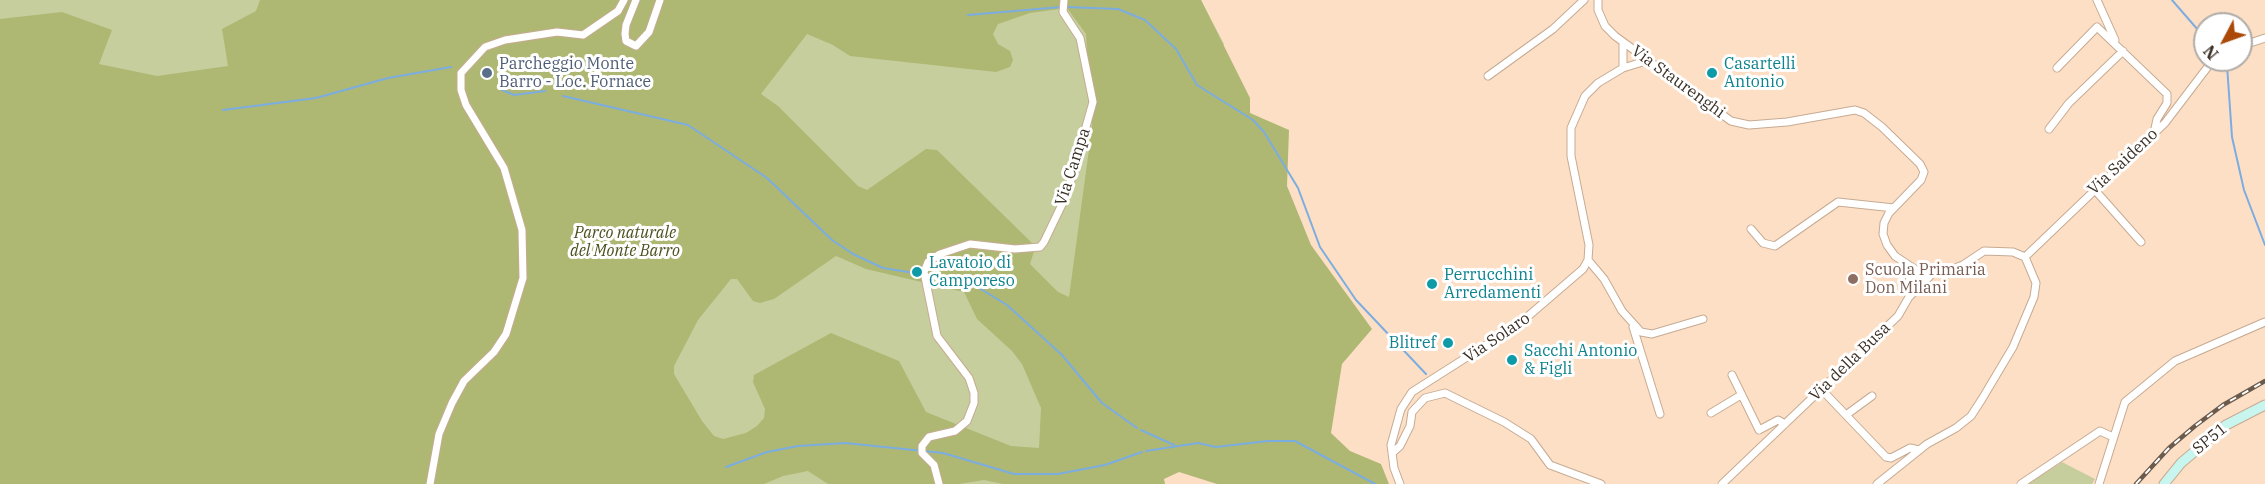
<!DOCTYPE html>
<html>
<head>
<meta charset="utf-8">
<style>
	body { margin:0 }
	#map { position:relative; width:2265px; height:484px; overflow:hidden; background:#fddfc6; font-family:"IBM Plex Serif",serif }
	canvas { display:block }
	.north { position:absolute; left:2193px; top:12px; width:60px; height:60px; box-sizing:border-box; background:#fff; border:2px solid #b0aca8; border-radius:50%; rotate:229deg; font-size:16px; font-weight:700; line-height:24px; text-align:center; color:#3a2f25 }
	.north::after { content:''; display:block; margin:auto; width:21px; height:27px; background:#ab4909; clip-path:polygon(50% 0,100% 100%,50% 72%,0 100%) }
</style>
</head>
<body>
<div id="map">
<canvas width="2265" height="484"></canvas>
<div class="north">N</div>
</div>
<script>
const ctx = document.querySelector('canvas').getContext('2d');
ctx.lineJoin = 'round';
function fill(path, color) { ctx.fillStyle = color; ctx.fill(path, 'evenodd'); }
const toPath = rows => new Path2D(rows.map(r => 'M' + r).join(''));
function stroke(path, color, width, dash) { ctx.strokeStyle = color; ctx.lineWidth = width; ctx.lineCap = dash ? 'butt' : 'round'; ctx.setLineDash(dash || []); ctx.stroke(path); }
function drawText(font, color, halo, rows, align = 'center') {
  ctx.font = font + ' "IBM Plex Serif",serif'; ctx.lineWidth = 6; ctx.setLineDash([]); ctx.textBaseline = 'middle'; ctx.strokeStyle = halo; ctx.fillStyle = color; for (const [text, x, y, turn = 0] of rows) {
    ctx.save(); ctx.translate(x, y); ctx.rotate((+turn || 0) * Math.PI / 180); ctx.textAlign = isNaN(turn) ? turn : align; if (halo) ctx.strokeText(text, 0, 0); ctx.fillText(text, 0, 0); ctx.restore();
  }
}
const green = toPath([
	[0,0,1201,0,1224,44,1135,439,1165,484,0,484],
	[2062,462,2095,479,2092,484,2028,484]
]);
const forest = toPath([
	[260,0,1201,0,1250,98,1250,113,1289,130,1287,186,1311,245,1372,329,1342,364,1331,433,1350,451,1381,464,1389,484,1217,484,1179,472,1164,479,1165,484,1003,484,984,480,959,484,828,484,808,471,783,476,764,484,0,484,0,19,62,12,112,30,99,64,157,76,228,66,222,29,256,11],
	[1067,8,1086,34,1092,127,1069,297,1058,292,1030,264,1035,248,1031,242,937,150,926,149,867,190,858,186,778,106,761,94,807,34,833,45,850,56,996,72,1010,67,1013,60,1010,51,998,44,993,34,998,24,1030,13],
	[836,256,866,269,964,292,977,319,1012,351,1022,364,1041,408,1039,448,1011,446,926,412,899,361,831,333,754,375,753,382,765,409,764,418,757,426,746,433,723,439,714,436,702,421,674,374,674,366,698,320,731,279,737,279,753,301,760,303,774,299]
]);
const stream = toPath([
	[2172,0,2205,38],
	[1066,7,1118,9,1145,20,1176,49,1197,85,1253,120,1264,132,1298,188,1320,247,1356,300,1426,374],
	[968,15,1061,7],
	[2227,65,2232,137,2244,190,2265,245],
	[500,89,514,95,545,91],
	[563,96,688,125,767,178,832,240,853,254,883,268,921,274],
	[223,110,316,98,388,78,451,67],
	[926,275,953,277,979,288,1007,305,1062,355,1102,403,1137,428],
	[1141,430,1174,445],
	[1146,451,1198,443,1216,447,1268,441,1295,441,1375,484],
	[726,467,767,452,798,446,845,443,943,453,1014,474,1058,474,1105,465,1142,452]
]);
const minor = toPath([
	[636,0,626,25,625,34,626,41,636,46,649,32,660,0],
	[1598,0,1598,10,1605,26,1615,36,1731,121,1749,125,1787,122,1855,110,1864,113,1882,127,1920,164,1924,172,1921,180,1889,213,1884,223,1883,234,1887,245,1895,256,1910,266,1920,272,1945,272,1963,265,1984,251,2013,252,2025,257,2036,283,2034,297,2013,347,1982,399,1971,416,1956,428,1927,444,1877,484],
	[2097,0,2115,40],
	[1623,42,1623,68,1649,60],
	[2241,46,2265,38],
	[2057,68,2097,27,2167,94,2167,103,2157,119,2154,133],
	[1488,76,1553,29,1584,0],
	[2049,129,2069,103,2123,51],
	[2094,189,2141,242],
	[1751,229,1763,243,1775,246,1838,202,1894,208],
	[2025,257,2165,123,2213,60],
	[1588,260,1604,279,1622,311,1641,332,1652,334,1703,319],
	[1909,297,1910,266],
	[1633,327,1660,414],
	[1732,375,1759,430,1778,420,1785,424],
	[1821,389,1886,457,1891,458,1910,448,1919,450],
	[1711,413,1741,395],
	[1846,415,1872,396],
	[1392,453,1400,446,1410,426,1412,412,1425,398,1445,393,1504,422,1531,439,1550,465,1601,484],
	[430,484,439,434,452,403,464,381,494,352,506,334,523,278,522,230,504,168,466,105,461,90,461,73,485,47,505,40,557,32,583,35,618,11,624,0],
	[939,484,934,465,922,453,922,446,929,437,955,431,967,421,974,403,974,393,969,378,937,336,924,272,928,262,940,254,970,244,1015,249,1040,247,1044,242,1067,194,1093,102,1080,38,1063,12,1064,0],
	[1400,484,1394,468,1391,445,1401,409,1412,392,1519,324,1583,269,1588,260,1589,245,1571,156,1571,128,1585,96,1598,83,1623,68],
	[1722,484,1898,316,1909,297,1933,273],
	[2021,484,2100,431,2113,437],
	[2099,484,2125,402,2175,361,2265,322]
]);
const secondary = toPath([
	[2164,484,2181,463,2226,425,2265,405]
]);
const rail = toPath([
	[2136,484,2169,448,2195,426,2223,405,2265,381]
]);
const markers = [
	[487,73,6,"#5c6f8a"],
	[1712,73,6,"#0f9aa8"],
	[917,272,6,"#0f9aa8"],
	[1853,279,6,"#8d6e63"],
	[1432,284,6,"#0f9aa8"],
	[1448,343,6,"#0f9aa8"],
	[1512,360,6,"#0f9aa8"]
];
const serviceNames = [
	["Parcheggio Monte",499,64],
	["Barro - Loc. Fornace",499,82]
];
const cultureNames = [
	["Casartelli",1724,64],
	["Antonio",1724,82],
	["Lavatoio di",929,263],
	["Camporeso",929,281],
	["Perrucchini",1444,275],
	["Arredamenti",1444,293],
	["Blitref",1436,343,"right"],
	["Sacchi Antonio",1524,351],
	["& Figli",1524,369]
];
const streetNames = [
	["Via Staurenghi",1678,82,36],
	["Via Saideno",2123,162,-43],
	["Via Campa",1073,167,-72],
	["Via Solaro",1497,338,-34],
	["Via della Busa",1850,362,-44],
	["SP51",2210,439,-39]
];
const parkNames = [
	["Parco naturale",625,233],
	["del Monte Barro",625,251]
];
const educationNames = [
	["Scuola Primaria",1865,270],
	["Don Milani",1865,288]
];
fill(green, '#c7ce9d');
fill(forest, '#aeb873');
stroke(stream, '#7cade0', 2);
stroke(minor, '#c6ab92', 9);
stroke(secondary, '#c6ab92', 11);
stroke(minor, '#fff', 7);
stroke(secondary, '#c9f5ef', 9);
stroke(rail, '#6b5b4d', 4.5);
stroke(rail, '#fff', 2, [7]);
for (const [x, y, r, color] of markers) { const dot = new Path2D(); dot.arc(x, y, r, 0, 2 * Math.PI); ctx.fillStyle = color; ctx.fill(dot); stroke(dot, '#fff', 2); }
drawText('16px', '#4e5e75', '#fff', serviceNames, 'left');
drawText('16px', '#0d838f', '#fff', cultureNames, 'left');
drawText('16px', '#3a2f25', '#fff', streetNames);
drawText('italic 16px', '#4c511f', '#fff', parkNames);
drawText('16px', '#785e54', '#fff', educationNames, 'left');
</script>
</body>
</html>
